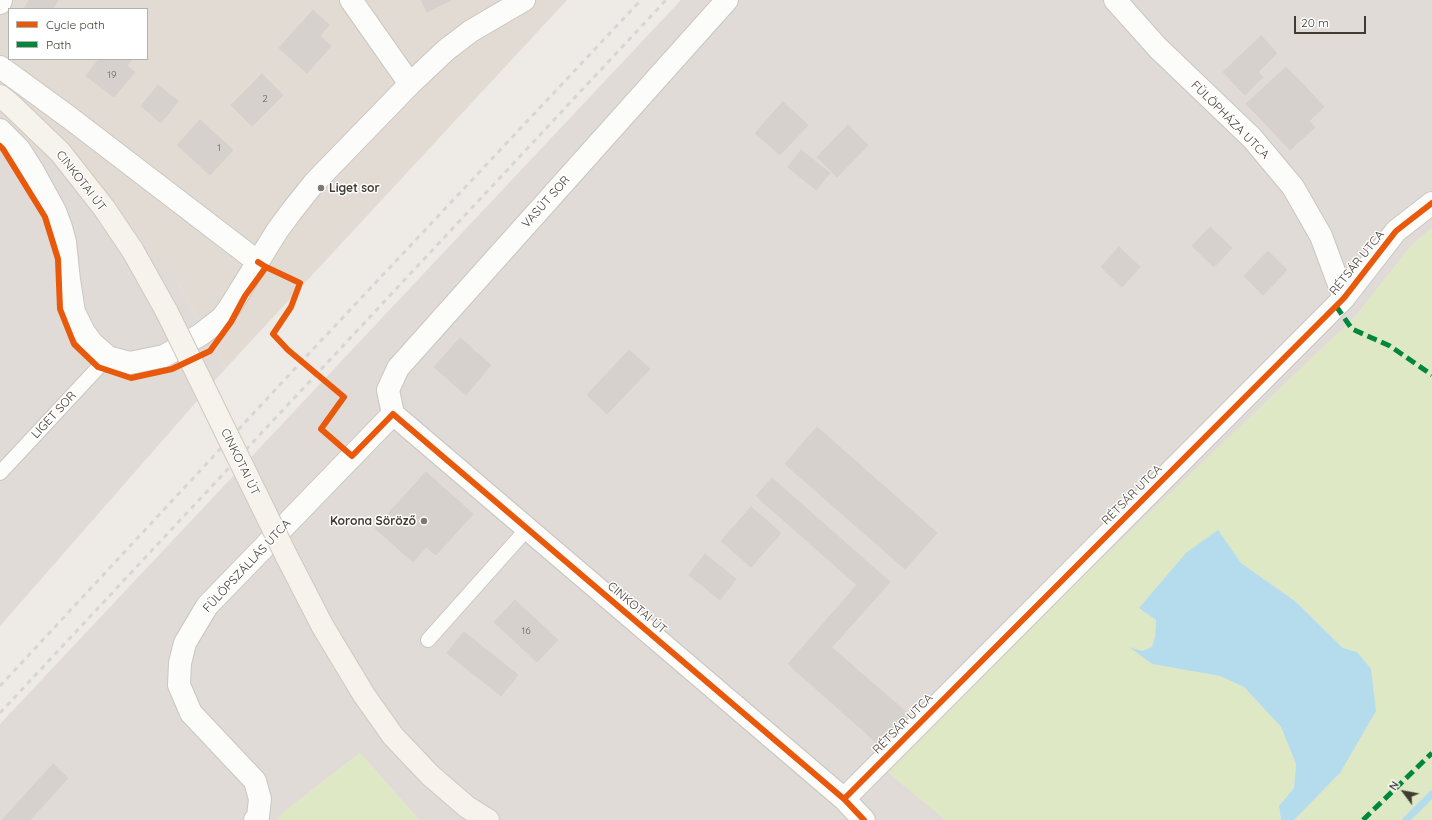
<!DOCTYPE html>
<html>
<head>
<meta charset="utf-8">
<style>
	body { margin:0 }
	#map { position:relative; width:1432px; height:820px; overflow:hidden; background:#eeeae6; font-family:Quicksand,sans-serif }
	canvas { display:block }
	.legend { position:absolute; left:8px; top:8px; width:140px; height:52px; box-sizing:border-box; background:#fff; border:1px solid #b3b1ad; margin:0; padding:5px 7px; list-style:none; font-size:12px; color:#423b32 }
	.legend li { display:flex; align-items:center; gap:8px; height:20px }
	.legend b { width:20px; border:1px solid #b3b1ad }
	.north { position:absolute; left:1384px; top:772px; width:40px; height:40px; -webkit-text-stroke:3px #fff; paint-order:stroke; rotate:302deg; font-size:11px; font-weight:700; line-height:16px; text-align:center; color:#423b32 }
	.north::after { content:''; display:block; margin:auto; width:14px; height:18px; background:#423b32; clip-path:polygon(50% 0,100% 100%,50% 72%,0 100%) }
	.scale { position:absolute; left:1294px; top:16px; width:72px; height:18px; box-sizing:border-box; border:2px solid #423b32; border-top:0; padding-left:5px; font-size:12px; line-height:14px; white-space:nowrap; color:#423b32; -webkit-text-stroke:3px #fff; paint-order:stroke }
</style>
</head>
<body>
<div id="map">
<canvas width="1432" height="820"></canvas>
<ul class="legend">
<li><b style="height:5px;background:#e8590c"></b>Cycle path</li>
<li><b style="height:5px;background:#00873e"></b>Path</li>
</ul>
<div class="north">N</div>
<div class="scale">20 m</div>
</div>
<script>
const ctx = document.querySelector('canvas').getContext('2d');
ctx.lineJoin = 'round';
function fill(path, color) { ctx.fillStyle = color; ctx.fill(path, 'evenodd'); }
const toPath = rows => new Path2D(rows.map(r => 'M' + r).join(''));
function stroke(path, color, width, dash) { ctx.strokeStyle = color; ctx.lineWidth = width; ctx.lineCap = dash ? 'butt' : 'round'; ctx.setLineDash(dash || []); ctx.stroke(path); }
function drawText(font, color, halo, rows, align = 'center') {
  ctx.font = font + ' Quicksand,sans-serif'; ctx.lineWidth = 3; ctx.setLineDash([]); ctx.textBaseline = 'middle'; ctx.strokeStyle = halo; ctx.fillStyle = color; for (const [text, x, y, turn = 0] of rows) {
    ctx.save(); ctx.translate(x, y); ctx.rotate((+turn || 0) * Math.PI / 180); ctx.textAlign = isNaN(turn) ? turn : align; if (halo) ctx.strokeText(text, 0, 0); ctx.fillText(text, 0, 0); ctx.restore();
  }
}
const residential = toPath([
	[0,0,567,0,226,368,178,283,0,124],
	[9,9,147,9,147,59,9,59]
]);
const industrial = toPath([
	[681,0,1432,0,1432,228,1411,246,1356,316,883,768,946,820,419,820,360,753,285,811,277,820,0,820,0,724],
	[0,124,116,206,178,283,226,368,0,626]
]);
const green = toPath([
	[1432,228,1432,820,1294,820,1340,773,1357,652,1343,648,1295,601,1241,563,1218,531,1140,608,1156,620,1155,636,1152,647,1142,651,1131,648,1152,664,1220,676,1244,687,1281,727,1296,764,1294,788,1279,806,1281,820,946,820,883,768,1356,316,1411,246],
	[360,753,419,820,277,820,285,811]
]);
const water = toPath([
	[1218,530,1241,563,1295,601,1343,648,1357,652,1371,669,1376,711,1340,773,1294,820,1281,820,1279,806,1294,788,1296,764,1281,727,1244,687,1220,676,1152,664,1129,647,1142,651,1152,647,1155,636,1156,620,1139,608,1186,553]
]);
const stream = toPath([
	[1406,820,1432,794]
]);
const building = toPath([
	[29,0,58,0,53,9,24,9,29,0],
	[421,0,451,0,427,12,421,0],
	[313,10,329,25,320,36,331,46,307,73,279,48,313,10],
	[1261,36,1277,53,1258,72,1263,77,1245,95,1223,72,1261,36],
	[99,59,132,59,127,66,135,72,114,97,86,76,99,59],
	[1286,67,1299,80,1260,118,1246,104,1286,67],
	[262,74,283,95,252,126,231,105,262,74],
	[1299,80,1324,107,1309,121,1315,127,1290,150,1260,118,1299,80],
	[158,85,178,101,161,123,141,106,158,85],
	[783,102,808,125,780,155,755,133,783,102],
	[200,120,233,150,210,175,177,145,200,120],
	[848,125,868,145,837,177,817,157,848,125],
	[801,150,830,173,816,190,788,167,801,150],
	[1210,227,1232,248,1214,267,1192,246,1210,227],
	[1119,247,1140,267,1122,287,1101,267,1119,247],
	[1268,251,1287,270,1263,295,1244,276,1268,251],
	[460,338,491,365,466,395,434,367,460,338],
	[629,350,650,369,607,414,587,395,629,350],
	[817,427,937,533,905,569,785,464,817,427],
	[426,472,473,514,436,555,426,547,413,562,375,528,426,472],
	[772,478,890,582,832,647,815,633,857,585,756,496,772,478],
	[751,507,781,533,751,567,721,541,751,507],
	[705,554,736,579,720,600,689,575,705,554],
	[515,600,558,640,537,662,494,622,515,600],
	[464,632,518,675,501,696,447,653,464,632],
	[815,633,913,718,885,750,788,664,815,633],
	[53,764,68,778,30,820,2,820,53,764]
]);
const lane = toPath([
	[0,473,108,357],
	[428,640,527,529]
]);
const street = toPath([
	[351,0,410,84],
	[1115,0,1158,48,1252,138,1293,187,1321,236,1344,298],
	[0,3,1,0],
	[0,67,70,118,258,262],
	[0,130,19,149,33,171,55,211,61,227,65,242,69,280,74,312,84,332,92,343,108,357,130,363,164,356,200,335,222,318,230,307,277,231,291,212,314,183,410,84,446,50,471,31,524,0],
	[393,414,844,799,864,820],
	[393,414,388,390,398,368,727,0],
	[844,799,1344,298,1396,231,1432,203],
	[255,820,258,817,260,799,255,781,191,713,179,685,180,663,185,643,207,606,393,414]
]);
const secondary = toPath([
	[0,96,9,103,60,152,104,208,133,251,167,312],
	[286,555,323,627,364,695,393,736,430,775,467,807,488,820]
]);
const rail = toPath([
	[0,686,302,361,641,0],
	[0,713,666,0]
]);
const secondaryBridge = toPath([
	[167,312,286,555]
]);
const quiet = toPath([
	[1336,306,1352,329,1390,346,1432,375],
	[1363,820,1432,753]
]);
const cycleway = toPath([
	[0,146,3,149,45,217,58,259,60,309,74,344,98,367,131,378,172,369,210,351,231,322,245,296,266,267],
	[258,262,266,267,300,283,291,307,273,334,288,350,344,397,321,429,352,456,393,414,844,799,864,820],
	[844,799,1344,298,1396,231,1432,203]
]);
const markers = [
	[321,188,4,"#7e7871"],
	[424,521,4,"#7e7871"]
];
const numberNames = [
	["19",112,75],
	["2",265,99],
	["1",219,148],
	["16",526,631]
];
const streetNames = [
	["FÜLÖPHÁZA UTCA",1230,120,45],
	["CINKOTAI ÚT",81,181,52],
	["VASÚT SOR",546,202,-48],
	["RÉTSÁR UTCA",1357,263,-51],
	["LIGET SOR",54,415,-47],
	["CINKOTAI ÚT",240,462,64],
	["RÉTSÁR UTCA",1132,495,-45],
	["FÜLÖPSZÁLLÁS UTCA",247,566,-47],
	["CINKOTAI ÚT",637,608,40],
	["RÉTSÁR UTCA",903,724,-45]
];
const poiNames = [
	["Liget sor",329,188],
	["Korona Söröző",416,521,"right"]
];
fill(residential, '#e2dbd3');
fill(industrial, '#e1dbd7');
fill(green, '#dee8c4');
fill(water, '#b5dced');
stroke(stream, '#b5dced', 7);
fill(building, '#d6d1cd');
stroke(building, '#d6d1cb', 1);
stroke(lane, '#cac6c2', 16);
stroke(street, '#cac6c2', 24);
stroke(secondary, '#d0c9bf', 24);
stroke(lane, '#fcfcfb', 14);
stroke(street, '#fcfcfb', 22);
stroke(secondary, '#f6f2ec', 22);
stroke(rail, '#d7d6d6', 3, [5, 5]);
stroke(secondaryBridge, '#d0c9bf', 24, []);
stroke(secondaryBridge, '#f6f2ec', 22);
stroke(quiet, '#00873e', 5, [10, 5]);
stroke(cycleway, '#e8590c', 6);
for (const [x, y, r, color] of markers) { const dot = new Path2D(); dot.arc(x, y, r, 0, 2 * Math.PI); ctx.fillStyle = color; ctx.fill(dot); stroke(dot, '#fff', 1.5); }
drawText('10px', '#68625a', null, numberNames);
drawText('12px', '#423b32', '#fff', streetNames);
drawText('bold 12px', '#423b32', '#fff', poiNames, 'left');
</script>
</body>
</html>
